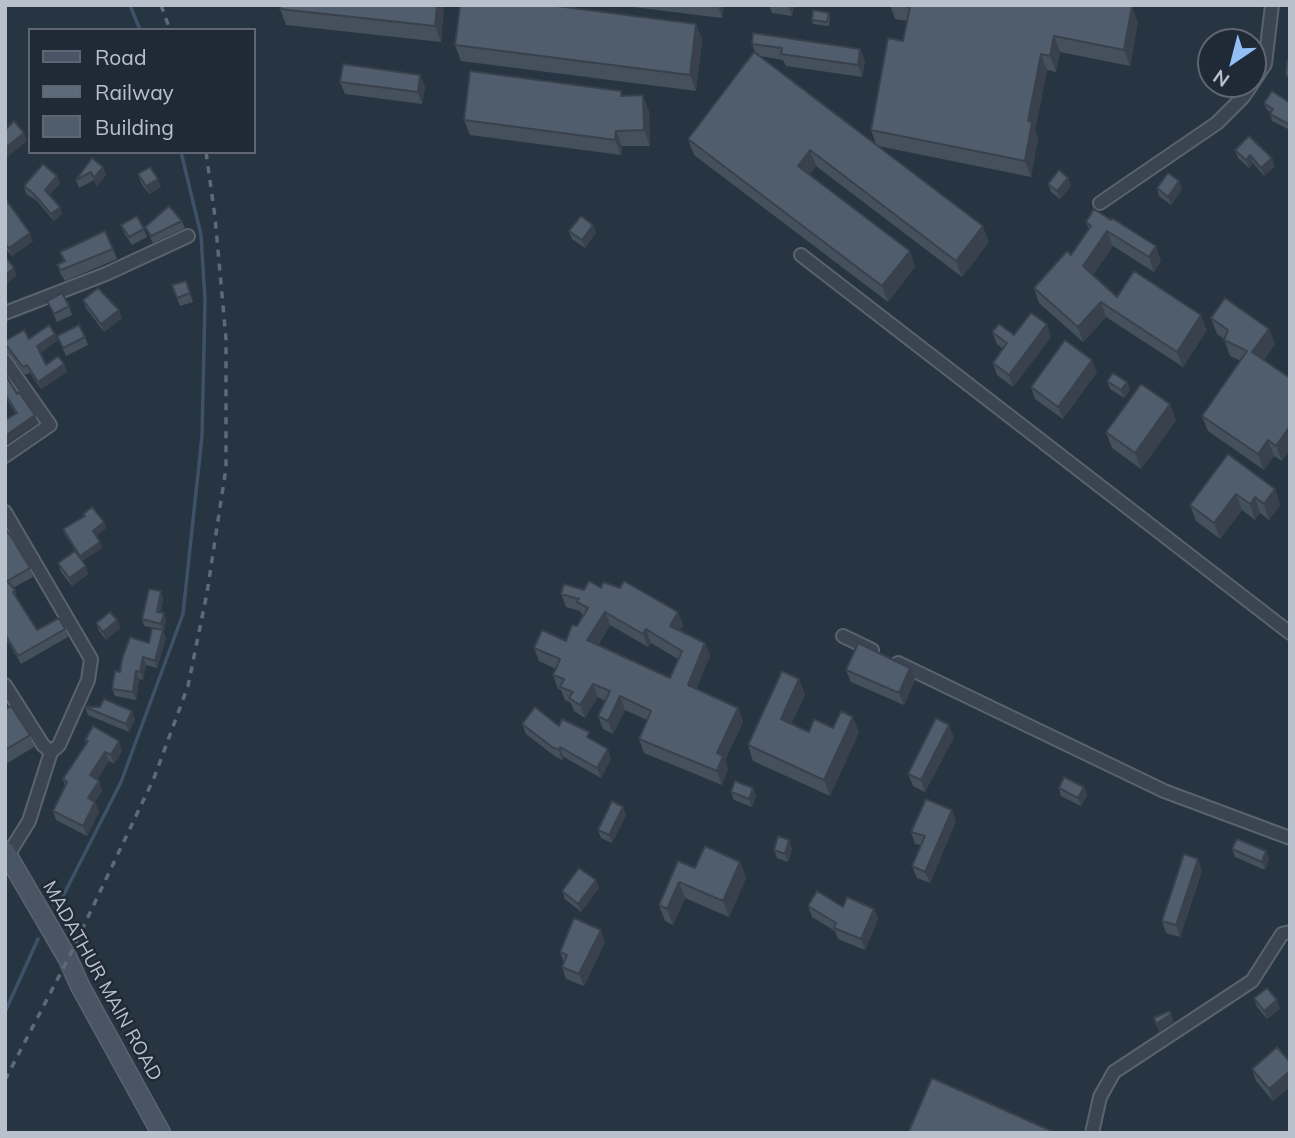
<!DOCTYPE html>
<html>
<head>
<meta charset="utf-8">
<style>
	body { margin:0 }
	#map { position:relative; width:1295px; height:1138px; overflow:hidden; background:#273441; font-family:Mulish,sans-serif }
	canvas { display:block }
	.frame { position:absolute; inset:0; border:7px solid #b8c1cb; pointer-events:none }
	.legend { position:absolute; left:28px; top:28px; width:228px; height:126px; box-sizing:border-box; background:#202a36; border:2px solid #5d6672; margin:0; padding:9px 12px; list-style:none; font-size:21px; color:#b8c1cb }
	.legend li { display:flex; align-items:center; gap:14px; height:35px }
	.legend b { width:35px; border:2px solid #5d6672 }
	.north { position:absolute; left:1197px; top:28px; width:70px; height:70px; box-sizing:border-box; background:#202a36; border:2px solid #5d6672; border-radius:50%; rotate:215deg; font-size:19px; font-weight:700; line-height:28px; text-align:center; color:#b8c1cb }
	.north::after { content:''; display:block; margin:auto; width:24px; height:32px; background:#92bff6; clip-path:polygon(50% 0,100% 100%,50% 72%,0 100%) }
</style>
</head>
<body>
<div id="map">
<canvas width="1295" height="1138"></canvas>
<div class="frame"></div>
<ul class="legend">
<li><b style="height:9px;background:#495564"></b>Road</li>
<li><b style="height:9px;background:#5d6a78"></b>Railway</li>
<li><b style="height:19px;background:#505d6c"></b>Building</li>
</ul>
<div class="north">N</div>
</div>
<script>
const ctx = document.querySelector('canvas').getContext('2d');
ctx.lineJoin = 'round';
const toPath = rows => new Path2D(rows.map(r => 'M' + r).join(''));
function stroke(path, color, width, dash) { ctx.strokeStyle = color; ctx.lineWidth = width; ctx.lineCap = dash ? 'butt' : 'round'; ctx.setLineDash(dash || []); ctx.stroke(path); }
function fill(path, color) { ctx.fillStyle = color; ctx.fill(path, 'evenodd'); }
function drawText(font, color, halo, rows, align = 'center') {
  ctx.font = font + ' Mulish,sans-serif'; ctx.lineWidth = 5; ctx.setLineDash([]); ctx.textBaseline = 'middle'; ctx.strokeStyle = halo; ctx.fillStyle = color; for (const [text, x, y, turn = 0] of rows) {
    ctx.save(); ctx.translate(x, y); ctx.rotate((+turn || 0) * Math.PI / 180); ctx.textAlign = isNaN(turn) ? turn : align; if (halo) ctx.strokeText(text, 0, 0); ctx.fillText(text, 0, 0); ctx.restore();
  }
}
const stream = toPath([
	[130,5,140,30],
	[58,906,121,782,183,614,202,436,205,300,201,235,181,152],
	[5,1012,38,939]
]);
const street = toPath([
	[1253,82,1265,64,1272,5],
	[1100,203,1217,123,1243,97,1252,84],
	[801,255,1290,633],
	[5,313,106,274,188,236],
	[5,361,50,425,5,456],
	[5,512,91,659,88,680,59,745,51,752,29,821,8,855],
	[843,636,872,650],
	[898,663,1164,791,1290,838],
	[5,685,43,745,51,752],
	[1092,1133,1100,1097,1114,1072,1252,981,1282,934,1290,932]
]);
const secondary = toPath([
	[5,851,68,959,80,986,161,1133]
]);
const rail = toPath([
	[161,5,170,30],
	[5,1080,68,959,154,778,188,686,207,593,226,468,226,339,215,217,206,152]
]);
const wall = toPath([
	[281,5,444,5,441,42,286,25,280,9],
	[617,5,724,5,722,18],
	[769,5,794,5,792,16,772,13],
	[890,5,1129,5,1138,22,1130,66,1060,52,1056,72,1047,70,1035,131,1038,138,1031,177,878,146,989,242,962,277,816,166,809,175,910,251,915,267,888,302,694,155,688,139,755,52,752,44,860,49,865,61,862,77,786,66,783,60,760,56,876,144,871,130,903,41,907,21,895,19],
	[829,13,830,17,829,26,813,24,812,20],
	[696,24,702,40,696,91,461,61,455,45],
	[420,75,425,87,422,104,345,94,340,82],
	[623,96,649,111,650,146,622,146,621,155,470,135,464,120],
	[1264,103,1290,103,1290,130,1272,121,1270,114,1271,112,1267,110],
	[1235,150,1275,166,1264,176,1253,163,1249,168,1238,158],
	[92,158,103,167,106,175,97,186,94,180,79,188,76,180],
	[138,174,161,187,149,194,141,183],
	[57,176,60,184,49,195,60,207,62,214,54,221,36,200,26,194,24,186],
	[1068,178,1071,186,1060,199,1051,192,1048,184],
	[1179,181,1182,189,1171,205,1159,196,1157,188],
	[5,202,33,241,12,256,5,248],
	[1094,209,1161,261,1154,272,1113,246,1093,275,1117,297,1207,330,1183,367,1106,317,1083,342,1039,303,1034,288,1071,255,1089,230,1086,222],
	[182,221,185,228,153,243,145,227],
	[121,225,144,229,147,237,132,245,124,233],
	[593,225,596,233,585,248,572,239,569,231],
	[113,249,117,259,65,281,61,275,57,265,64,262,60,252],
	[186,281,193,302,180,306,172,285],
	[83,300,122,318,104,332,86,308],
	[47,301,69,306,72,315,57,322],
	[1211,318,1269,329,1275,344,1264,360,1282,461,1274,456,1264,470,1208,431,1202,416,1241,361,1230,356,1224,339,1217,334],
	[992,332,1014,335,1051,337,1013,387,997,375,993,363,1003,349,997,344],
	[55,334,57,341,40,353,46,365,64,364,67,372,41,389,30,373,25,375,9,353,5,353,5,341,29,339],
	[57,336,85,337,88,345,66,356],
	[1097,372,1063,419,1035,399,1031,387],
	[5,374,17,394,38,423,16,414,5,397],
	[1107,381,1127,382,1130,390,1124,398,1110,389],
	[1176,420,1141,469,1112,448,1106,432],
	[1228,454,1275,489,1280,505,1269,520,1260,513,1255,520,1242,510,1220,539,1196,521,1190,505],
	[83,514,106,528,96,536,102,548,82,561,88,574,72,586,61,572,58,563,79,556,65,535,63,529,84,516],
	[5,529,30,568,33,577,13,588,15,590,17,599,37,630,65,629,68,637,21,664,5,637],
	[601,588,678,612,683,625,680,630,705,643,710,656,696,689,738,708,743,722,725,760,728,769,722,785,644,753,639,739,647,720,625,710,613,734,603,729,598,716,605,701,598,697,585,718,574,711,571,703,565,700,561,690,558,689,553,675,556,669,539,661,534,648,566,641,583,616,580,611,566,607,561,594],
	[610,625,648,647,651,643,678,659,670,678,598,645],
	[163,598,161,612,166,620,164,630,144,626,142,619],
	[117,620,120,628,106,640,99,631,96,623],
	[163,630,166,638,157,668,146,665,143,680,139,679,136,700,115,696,112,689,120,672],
	[910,668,915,680,904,705,851,682,846,670],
	[799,679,805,695,791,724,809,732,833,728,859,732,830,796,753,761,748,745],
	[85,707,135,719,129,732,88,715],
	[5,710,30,735,34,747,6,764],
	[522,724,559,726,592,739,611,759,601,778,564,757,562,760,556,757,526,734],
	[954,737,925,792,913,786,908,774],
	[85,740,122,751,114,764,109,761,97,780,99,781,102,791,95,802,99,812,87,836,56,820,53,811,65,786,63,779,86,744],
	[1084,787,1087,795,1081,806,1061,796,1059,788],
	[753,788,756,796,752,807,734,800,731,792],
	[623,807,626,815,612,843,601,838,598,830],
	[956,821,930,883,917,878,912,866,921,845,915,844,911,832],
	[792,848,788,862,777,858,774,850],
	[1232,849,1266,851,1269,859,1265,870,1235,857],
	[1198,859,1202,871,1180,937,1166,933,1162,921],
	[678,861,695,868,740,862,746,878,729,917,685,898,673,925,665,921,659,905],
	[596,880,599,888,581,912,565,899,562,891],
	[808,906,874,909,878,919,865,950,838,939,835,931,812,917],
	[605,942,584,986,566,979,562,967,564,963,560,952],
	[1254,998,1277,1000,1280,1009,1267,1019,1257,1007],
	[1290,1062,1290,1087,1273,1101,1256,1081,1252,1069]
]);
const shadedWall = toPath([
	[437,5,444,5,441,42,435,26],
	[718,5,724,5,722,18],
	[788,5,794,5,792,16],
	[1132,6,1138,22,1130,66,1124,50],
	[696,24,702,40,696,91,690,75],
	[1054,36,1060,52,1056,72,1050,56],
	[860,49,865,61,862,77,858,65],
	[1041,54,1047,70,1035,131,1038,138,1031,177,1025,161,1028,121],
	[420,75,425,87,422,104,418,92],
	[643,95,649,111,650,146,644,130],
	[616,131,622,146,621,155,615,140],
	[24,133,27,141,5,159,5,148],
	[810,150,816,166,804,182,798,166],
	[1250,155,1253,163,1249,168,1246,160],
	[1272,158,1275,166,1264,176,1261,168],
	[103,167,106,175,97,186,94,178],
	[57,176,60,184,47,197,45,190],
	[1068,178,1071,186,1060,199,1057,191],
	[158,179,161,187,149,194,146,186],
	[1179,181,1182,189,1171,205,1168,197],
	[60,207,62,214,54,221,51,214],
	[593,225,596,233,585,248,582,240],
	[983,226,989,242,962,277,956,261],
	[1107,231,1113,246,1089,281,1083,266],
	[30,233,33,241,12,256,9,248],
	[1156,246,1161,261,1154,272,1149,257],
	[910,251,915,267,888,302,882,286],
	[14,268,17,276,5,285,5,275],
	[1101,302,1106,317,1083,342,1078,327],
	[119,310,122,318,104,332,101,324],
	[1201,315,1207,330,1183,367,1177,352],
	[1047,324,1051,337,1013,387,1009,375],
	[1269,329,1275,344,1258,368,1252,352],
	[55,334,57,341,40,354,37,346],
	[1092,360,1097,372,1063,419,1058,407],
	[64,364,67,372,41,389,38,382],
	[1127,382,1130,390,1124,398,1121,390],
	[1170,404,1176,420,1141,469,1135,453],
	[35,415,38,423,5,445,5,436],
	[1290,426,1290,450,1282,461,1276,446],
	[1268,440,1274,456,1264,470,1258,454],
	[1275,489,1280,505,1269,520,1264,504],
	[1236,494,1242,510,1220,539,1214,523],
	[1255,497,1260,513,1255,520,1250,504],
	[104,522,106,528,95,537,93,531],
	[100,542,102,548,82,561,80,556],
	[86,566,88,574,72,586,69,578],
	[161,591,163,598,160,618,157,612],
	[605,612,610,625,592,653,587,640],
	[678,612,683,625,675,639,670,626],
	[164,613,166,620,164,630,161,624],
	[117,620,120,628,106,640,103,632],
	[646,629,651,643,648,647,643,634],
	[163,630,166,638,157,668,155,661],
	[705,643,710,656,693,698,688,685],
	[143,657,146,665,143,680,140,672],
	[910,668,915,680,904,705,899,693],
	[136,671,139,679,136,700,133,692],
	[799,679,805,695,786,735,781,719],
	[593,684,598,697,585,718,580,705],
	[620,696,625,710,613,734,608,721],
	[738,708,743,722,725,760,728,769,722,785,717,771,717,753],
	[132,711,135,719,129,732,126,724],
	[853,717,859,732,830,796,824,780],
	[949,725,954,737,925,792,921,780],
	[119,741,122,751,114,764,111,755],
	[560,747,564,757,562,760,559,750],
	[608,749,611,759,601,778,597,768],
	[105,752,109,761,94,785,90,775],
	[99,781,102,791,95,802,99,812,87,836,83,826,88,798],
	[1084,787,1087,795,1081,806,1078,798],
	[753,788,756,796,752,807,749,799],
	[623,807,626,815,612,843,609,835],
	[952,810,956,821,930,883,925,872],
	[789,840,792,848,788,862,785,854],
	[1266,851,1269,859,1265,870,1262,862],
	[1198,859,1202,871,1180,937,1176,925],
	[740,862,746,878,729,917,723,901],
	[596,880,599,888,581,912,578,904],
	[679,882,685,898,673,925,667,909],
	[874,909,878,919,865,950,861,939],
	[601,930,605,942,584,986,579,974],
	[1277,1000,1280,1009,1267,1019,1264,1011],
	[1171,1014,1174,1022,1159,1032,1156,1024],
	[1290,1071,1290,1087,1273,1101,1269,1089]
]);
const building = toPath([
	[281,5,437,5,435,26,280,9,281,5],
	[460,5,549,5,696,24,690,75,455,45,460,5],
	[901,5,1129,5,1132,6,1124,50,1054,36,1050,56,1041,54,1028,121,1032,122,1025,161,871,130,888,38,903,41,910,7,901,5],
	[813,10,829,13,827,22,812,20,813,10],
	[753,33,860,49,858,65,781,54,782,48,752,44,753,33],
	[754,52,983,226,956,261,810,150,798,166,910,251,882,286,688,139,754,52],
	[1287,61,1290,62,1290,76,1286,76,1287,61],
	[343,64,420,75,418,92,340,82,343,64],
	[470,71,621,91,621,96,643,95,644,130,616,131,615,140,464,120,470,71],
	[1272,91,1290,103,1290,125,1270,114,1273,109,1264,103,1272,91],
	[14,121,24,133,5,148,5,130,14,121],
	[1249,136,1272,158,1261,168,1250,155,1246,160,1235,150,1249,136],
	[92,158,103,167,94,178,91,172,76,180,92,158],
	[43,164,57,176,45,190,60,207,51,214,33,193,24,186,43,164],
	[150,167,158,179,146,186,138,174,150,167],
	[1059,170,1068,178,1057,191,1048,184,1059,170],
	[1168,173,1179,181,1168,197,1157,188,1168,173],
	[7,201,30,233,9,248,5,244,5,202,7,201],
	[169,206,182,221,151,236,145,227,169,206],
	[1094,209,1111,220,1112,218,1156,246,1149,257,1107,231,1083,266,1117,297,1134,271,1201,315,1177,352,1101,302,1078,327,1034,288,1067,251,1071,255,1091,226,1086,222,1094,209],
	[137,216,144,229,129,237,121,225,137,216],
	[581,216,593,225,582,240,569,231,581,216],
	[105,231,113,249,61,270,57,265,65,261,60,252,105,231],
	[5,256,14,268,5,275,5,256],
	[186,281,190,293,177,298,172,285,186,281],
	[98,288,119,310,101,324,83,300,98,288],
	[62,293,69,306,54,314,47,301,62,293],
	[1225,298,1269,329,1252,352,1290,378,1290,426,1276,446,1268,440,1258,454,1202,416,1247,351,1224,340,1228,330,1211,318,1225,298],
	[1031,313,1047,324,1009,375,993,363,1007,343,992,332,999,324,1014,335,1031,313],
	[49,325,55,334,37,346,46,365,58,356,64,364,38,382,27,365,23,367,7,346,5,346,5,341,24,330,29,339,49,325],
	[79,325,85,337,63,348,57,336,79,325],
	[1065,340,1092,360,1058,407,1031,387,1065,340],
	[1113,373,1127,382,1121,390,1107,381,1113,373],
	[5,374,17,394,19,392,35,415,5,436,5,420,17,413,5,394,5,374],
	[1141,384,1170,404,1135,453,1106,432,1141,384],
	[1228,454,1275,489,1264,504,1255,497,1250,504,1236,494,1214,523,1190,505,1228,454],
	[92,507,104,522,93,531,100,542,80,556,63,529,85,516,83,514,92,507],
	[5,529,11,536,30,568,7,581,15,590,13,592,37,630,59,618,65,629,18,656,5,634,5,529],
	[75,551,86,566,69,578,58,563,75,551],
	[589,581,601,588,603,582,620,588,624,581,678,612,670,626,705,643,688,685,738,708,717,753,723,756,717,771,639,739,651,711,620,696,608,721,598,716,610,691,593,684,580,705,569,698,573,692,560,687,564,679,553,675,560,659,534,648,542,630,566,641,572,625,577,626,588,608,577,602,579,599,561,594,564,584,584,590,589,581],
	[605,612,643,634,646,629,682,651,670,678,587,640,605,612],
	[149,589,161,591,157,612,164,613,161,624,142,619,149,589],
	[110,612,117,620,103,632,96,623,110,612],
	[152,628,163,630,155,661,143,657,140,672,136,671,133,692,112,689,115,671,120,672,122,659,130,637,149,643,152,628],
	[858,643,910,668,899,693,846,670,858,643],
	[782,671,799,679,781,719,809,732,814,719,833,728,841,711,853,717,824,780,748,745,782,671],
	[104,699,132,711,126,724,85,707,100,707,104,699],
	[11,706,30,735,5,750,5,710,11,706],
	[535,707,559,726,562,719,589,732,587,737,608,749,597,768,560,747,559,750,552,747,522,724,535,707],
	[936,718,949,725,921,780,908,774,936,718],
	[93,726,119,741,111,755,105,752,90,775,99,781,88,798,95,802,83,826,53,811,67,782,63,779,88,741,85,740,93,726],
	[1064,777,1084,787,1078,798,1059,788,1064,777],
	[735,781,753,788,749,799,731,792,735,781],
	[926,799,952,810,925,872,912,866,925,836,911,832,926,799],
	[612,801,623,807,609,835,598,830,612,801],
	[778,836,789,840,785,854,774,850,778,836],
	[1237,839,1266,851,1262,862,1232,849,1237,839],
	[705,846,740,862,723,901,679,882,667,909,659,905,678,861,695,868,705,846],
	[1184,854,1198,859,1176,925,1162,921,1184,854],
	[579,868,596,880,578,904,562,891,579,868],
	[817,891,843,907,847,897,874,909,861,939,834,928,836,923,808,906,817,891],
	[574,918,601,930,579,974,562,967,567,955,560,952,574,918],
	[1267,988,1277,1000,1264,1011,1254,998,1267,988],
	[1169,1011,1171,1014,1156,1024,1154,1018,1169,1011],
	[1277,1047,1290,1062,1290,1071,1269,1089,1252,1069,1277,1047],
	[932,1078,1056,1133,908,1133,932,1078]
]);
const streetNames = [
	["MADATHUR MAIN ROAD",102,981,61]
];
stroke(stream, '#3d5269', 3.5);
stroke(street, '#59636e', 16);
stroke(secondary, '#59636e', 21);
stroke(street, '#3b4551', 12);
stroke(secondary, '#495564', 18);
stroke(rail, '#5d6a78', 3.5, [7, 7]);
fill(wall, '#45505d');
fill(shadedWall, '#38414c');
fill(building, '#505d6c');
stroke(building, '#38414c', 2);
drawText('19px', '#b8c1cb', '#202a36', streetNames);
</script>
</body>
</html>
